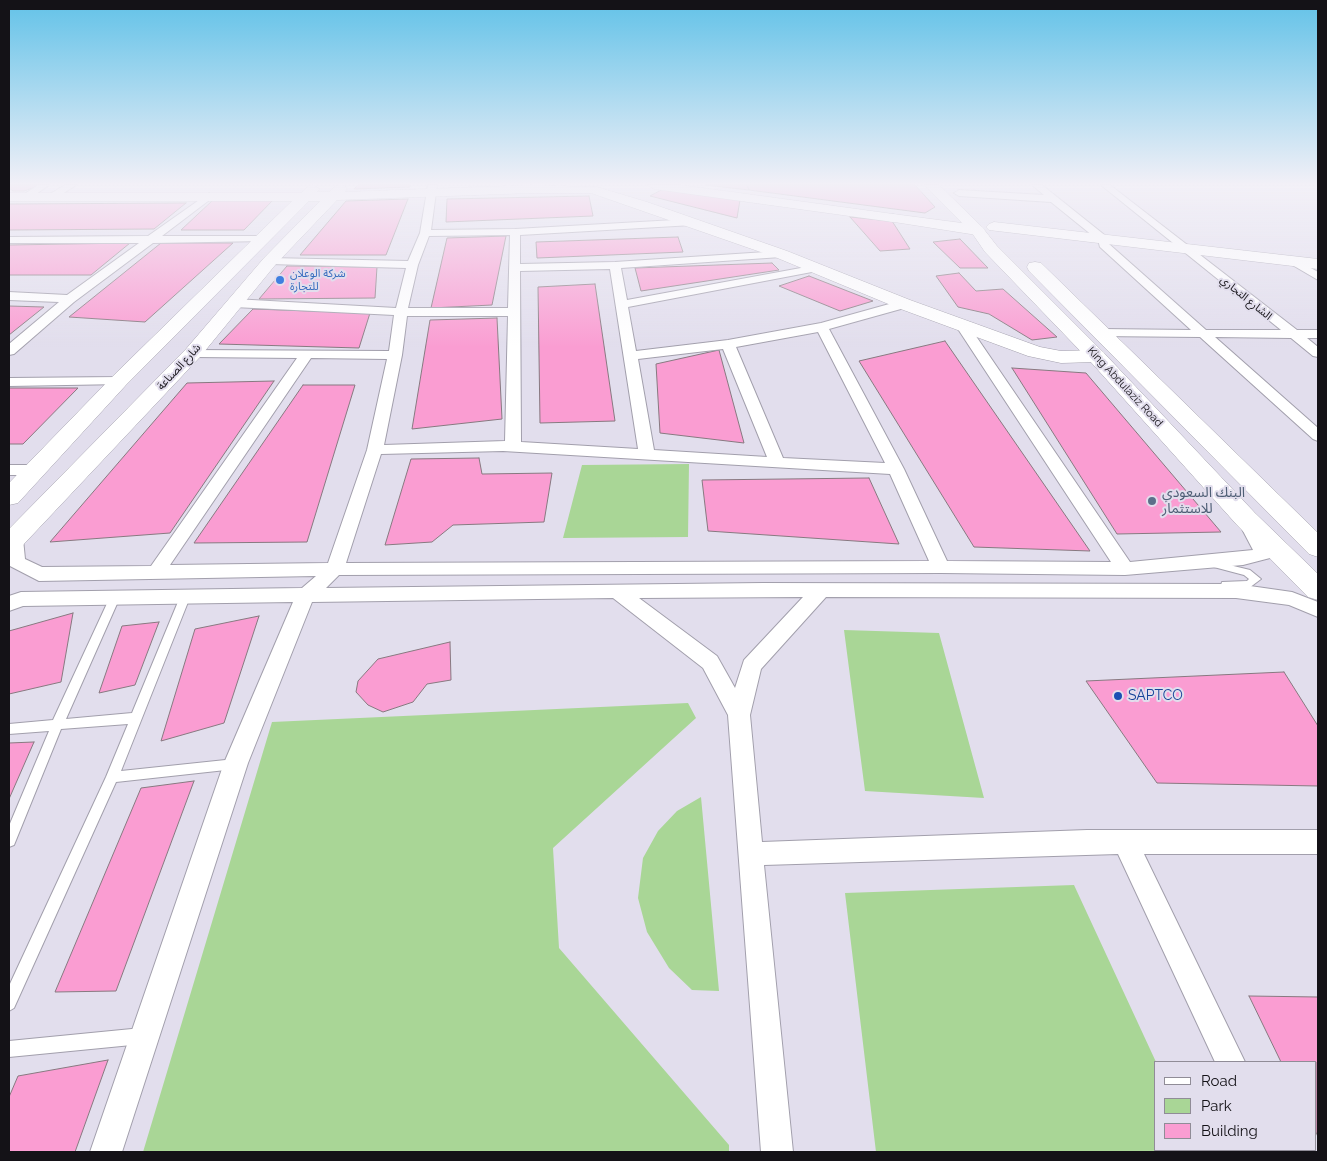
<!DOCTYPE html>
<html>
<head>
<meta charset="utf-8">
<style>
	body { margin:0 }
	#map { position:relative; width:1327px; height:1161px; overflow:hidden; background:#e2deed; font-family:Raleway,sans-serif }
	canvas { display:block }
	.frame { position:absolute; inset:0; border:10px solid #141217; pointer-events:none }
	.legend { position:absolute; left:1154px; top:1061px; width:162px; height:90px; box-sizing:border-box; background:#e2deed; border:1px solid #908c97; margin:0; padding:6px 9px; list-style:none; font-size:15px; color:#141217 }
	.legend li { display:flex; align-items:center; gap:10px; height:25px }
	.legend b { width:25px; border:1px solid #908c97 }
</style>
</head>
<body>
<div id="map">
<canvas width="1327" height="1161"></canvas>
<div class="frame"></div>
<ul class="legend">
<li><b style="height:6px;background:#fff"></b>Road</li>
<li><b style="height:14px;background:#a9d696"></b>Park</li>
<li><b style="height:14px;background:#fa9dd2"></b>Building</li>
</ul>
</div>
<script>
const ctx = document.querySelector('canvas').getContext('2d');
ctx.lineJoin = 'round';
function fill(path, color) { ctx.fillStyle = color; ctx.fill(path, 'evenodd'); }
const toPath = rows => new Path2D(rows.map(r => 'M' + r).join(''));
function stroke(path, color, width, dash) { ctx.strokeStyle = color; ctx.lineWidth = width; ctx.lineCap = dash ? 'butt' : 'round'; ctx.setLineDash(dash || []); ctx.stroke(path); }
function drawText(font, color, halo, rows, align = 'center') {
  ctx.font = font + ' Raleway,"Noto Sans Arabic",sans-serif'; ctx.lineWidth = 4; ctx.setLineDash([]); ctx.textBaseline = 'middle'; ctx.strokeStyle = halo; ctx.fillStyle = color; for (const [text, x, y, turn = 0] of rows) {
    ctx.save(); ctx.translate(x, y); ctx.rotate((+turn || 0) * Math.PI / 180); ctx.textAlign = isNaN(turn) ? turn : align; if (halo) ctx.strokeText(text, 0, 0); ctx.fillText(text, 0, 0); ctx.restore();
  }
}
const green = toPath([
	[689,464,688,537,563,538,582,465],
	[844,630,939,633,984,798,865,791],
	[688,703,696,718,553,848,559,948,729,1145,729,1152,143,1152,272,722],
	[701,797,719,991,692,990,669,968,647,932,638,898,643,858,658,831,677,811],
	[1074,885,1156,1062,1156,1150,1196,1150,1197,1152,876,1152,845,893]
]);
const building = toPath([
	[9,185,41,185,24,191,13,191,9,188,9,185],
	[358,185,410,185,410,187,354,189,358,185],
	[705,185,747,185,749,190,705,185],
	[747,185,915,185,935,207,925,213,749,190,747,185],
	[663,189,740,200,737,218,650,196,663,189],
	[589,196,593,216,446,222,447,199,589,196],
	[408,199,386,255,300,255,346,201,408,199],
	[213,200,273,200,244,230,181,230,213,200],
	[186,203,154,229,9,230,9,204,186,203],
	[850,217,892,221,910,249,880,251,850,217],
	[506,236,492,305,431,308,447,238,506,236],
	[678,237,683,252,537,258,536,242,678,237],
	[960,239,988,268,960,268,933,242,960,239],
	[130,243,91,275,9,275,9,245,130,243],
	[161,243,233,243,145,322,69,317,161,243],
	[772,263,779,270,641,291,635,268,772,263],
	[287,266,377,267,375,298,259,299,287,266],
	[959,273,976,291,1003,289,1057,337,1032,340,989,314,958,307,936,276,959,273],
	[809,276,873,301,840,311,779,286,809,276],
	[595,284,615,421,540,423,538,287,595,284],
	[9,306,44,307,9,335,9,306],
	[253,309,370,313,359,348,219,344,253,309],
	[497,318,502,419,412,429,430,320,497,318],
	[945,341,1090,551,974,547,859,361,945,341],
	[719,350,744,443,660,433,656,364,719,350],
	[1012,368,1086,373,1221,532,1117,534,1012,368],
	[274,381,170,533,50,542,187,383,274,381],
	[303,385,355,385,307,542,194,543,303,385],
	[9,388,78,388,23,444,9,444,9,388],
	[479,458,482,474,552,473,544,522,453,525,432,542,385,545,411,459,479,458],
	[869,478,899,544,708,531,702,480,869,478],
	[73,613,61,682,9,694,9,631,73,613],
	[259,616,224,723,161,741,195,629,259,616],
	[159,622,135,685,99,693,122,626,159,622],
	[450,642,451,680,427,684,413,702,383,712,368,705,356,692,358,681,378,659,450,642],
	[1284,672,1318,726,1318,786,1157,783,1086,681,1284,672],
	[34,742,9,799,9,743,34,742],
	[194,781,116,991,55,992,141,788,194,781],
	[1249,996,1318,997,1318,1137,1316,1132,1316,1062,1281,1062,1249,996],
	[108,1060,75,1152,9,1152,9,1097,18,1076,108,1060]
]);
const lane = toPath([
	[1213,561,1250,570,1261,579,1249,588,1222,588,1221,585,1222,582,1247,581,1249,579,1244,575,1210,566,1208,564,1210,562,1213,561],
	[115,593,120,597,66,719,132,713,180,597,185,593,190,597,121,771,235,759,239,760,241,764,239,768,235,769,116,782,14,1008,9,1011,9,986,106,777,128,724,61,729,14,845,9,847,9,826,49,731,9,734,9,724,53,720,110,597,115,593],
	[142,1028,148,1030,150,1036,148,1042,142,1044,9,1057,9,1041,142,1028]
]);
const street = toPath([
	[38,185,49,185,29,199,23,199,23,195,38,185],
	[65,185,76,185,56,198,50,198,50,194,65,185],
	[428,185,437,185,431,230,515,229,693,219,698,222,693,225,520,235,520,264,615,262,781,251,787,254,781,257,621,268,627,300,817,265,823,268,817,271,628,307,636,351,728,340,821,323,900,301,908,301,910,304,908,307,829,329,904,469,947,561,1111,562,956,326,962,322,967,323,1130,562,1253,550,1242,529,1245,525,1251,523,1257,525,1273,554,1270,558,1243,565,1125,575,941,573,339,575,326,588,763,583,1236,584,1292,592,1318,602,1318,617,1289,605,1236,598,826,597,761,669,750,715,762,842,1087,830,1318,830,1318,854,1144,854,1245,1062,1215,1062,1118,854,764,865,793,1152,761,1152,728,715,703,668,613,598,312,602,248,763,122,1152,90,1152,224,763,293,602,23,606,9,611,9,596,21,592,302,588,316,576,39,581,10,566,9,535,14,533,20,535,23,539,25,559,42,567,151,566,297,358,193,357,186,353,188,350,389,351,394,315,234,307,228,303,234,299,396,308,406,268,270,264,264,261,270,258,408,261,420,233,428,185],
	[510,235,508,308,408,308,418,265,429,236,510,235],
	[610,269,638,449,521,442,520,271,610,269],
	[407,316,508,316,505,441,384,445,402,355,407,316],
	[818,332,885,463,783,458,736,347,818,332],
	[723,349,767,457,654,450,638,359,723,349],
	[311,358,387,359,367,450,328,563,170,565,311,358],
	[503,451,890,474,929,561,346,563,381,454,503,451],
	[803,597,744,660,735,688,717,656,639,598,803,597],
	[1032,185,1042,185,1107,237,1109,244,1206,330,1281,330,1101,185,1110,185,1297,330,1318,330,1318,338,1307,338,1318,347,1318,357,1313,356,1291,338,1215,337,1318,428,1318,441,1313,439,1200,337,1096,336,1095,333,1096,330,1101,329,1191,330,1100,247,1098,240,1051,202,959,196,954,193,959,190,1044,195,1032,185],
	[209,193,214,196,212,198,162,236,261,236,266,239,265,241,153,243,74,302,14,354,9,355,9,344,59,302,9,300,9,292,67,295,139,243,9,243,9,237,148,236,209,193],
	[1293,258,1318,272,1318,280,1289,263,1287,261,1289,259,1293,258],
	[119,377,124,378,126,381,124,384,9,386,9,378,119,377],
	[9,465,34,465,40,467,42,470,40,473,34,475,9,475,9,465],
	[1257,1150,1289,1150,1290,1152,1258,1152,1257,1150]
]);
const secondary = toPath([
	[313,185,320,189,317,192,329,192,335,186,340,185,345,186,347,189,345,192,531,185,597,187,647,202,787,251,910,300,1040,347,1061,351,1096,350,1103,352,1106,356,1103,360,1096,362,1061,363,1028,356,898,308,775,257,591,193,531,193,337,200,276,264,200,357,23,545,18,553,9,556,9,529,186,349,264,258,320,201,309,201,126,385,18,503,9,505,9,483,112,377,292,201,9,201,9,193,301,193,308,186,313,185],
	[647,185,681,185,893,214,898,215,900,218,898,221,893,222,654,189,647,185],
	[994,222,1318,259,1318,269,989,230,986,227,989,224,994,222]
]);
const primary = toPath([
	[893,214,977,225,982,227,985,230,982,233,977,235,888,221,886,218,888,215,893,214]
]);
const highway = toPath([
	[924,185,939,185,982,227,997,246,1103,352,1255,513,1318,574,1318,600,1308,597,1237,525,1089,360,985,252,972,233,924,185],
	[1035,262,1041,263,1318,533,1318,557,1309,554,1029,271,1027,267,1029,263,1035,262]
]);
const markers = [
	[280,280,5,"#3f7fe0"],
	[1152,501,5,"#5c6f8a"],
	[1118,696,5,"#1a4fb4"]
];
const farShopnames = [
	["شركة الوعلان",290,274],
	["للتجارة",290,287]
];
const farStreetnames = [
	["الشارع التجاري",1246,298,39],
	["شارع الصناعة",179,367,-47],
	["King Abdulaziz Road",1125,387,47]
];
const serviceNames = [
	["البنك السعودي",1162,493],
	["للاستثمار",1162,509]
];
const transitNames = [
	["SAPTCO",1128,696]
];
fill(green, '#a9d696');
fill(building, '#fa9dd2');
stroke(building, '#877980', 1);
stroke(lane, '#a29fac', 2);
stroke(street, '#a29fac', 2);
stroke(secondary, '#a29fac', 1);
stroke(primary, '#a29fac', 1);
stroke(highway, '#a29fac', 1);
fill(lane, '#fff');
fill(street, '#fff');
fill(secondary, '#fff');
fill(primary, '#fff');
fill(highway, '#fff');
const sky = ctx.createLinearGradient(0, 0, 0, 347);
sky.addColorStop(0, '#62c2e8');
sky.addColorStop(0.53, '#f2f0f7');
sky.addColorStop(1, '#f2f0f700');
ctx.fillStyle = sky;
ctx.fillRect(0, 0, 1327, 347);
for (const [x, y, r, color] of markers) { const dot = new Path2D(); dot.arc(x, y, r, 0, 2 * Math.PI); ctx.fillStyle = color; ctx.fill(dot); stroke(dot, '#e2deed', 2); }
drawText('11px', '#366cbe', '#e2deed', farShopnames, 'left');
drawText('11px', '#141217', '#e2deed', farStreetnames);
drawText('14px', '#4e5e75', '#e2deed', serviceNames, 'left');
drawText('14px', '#164399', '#e2deed', transitNames, 'left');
</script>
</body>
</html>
